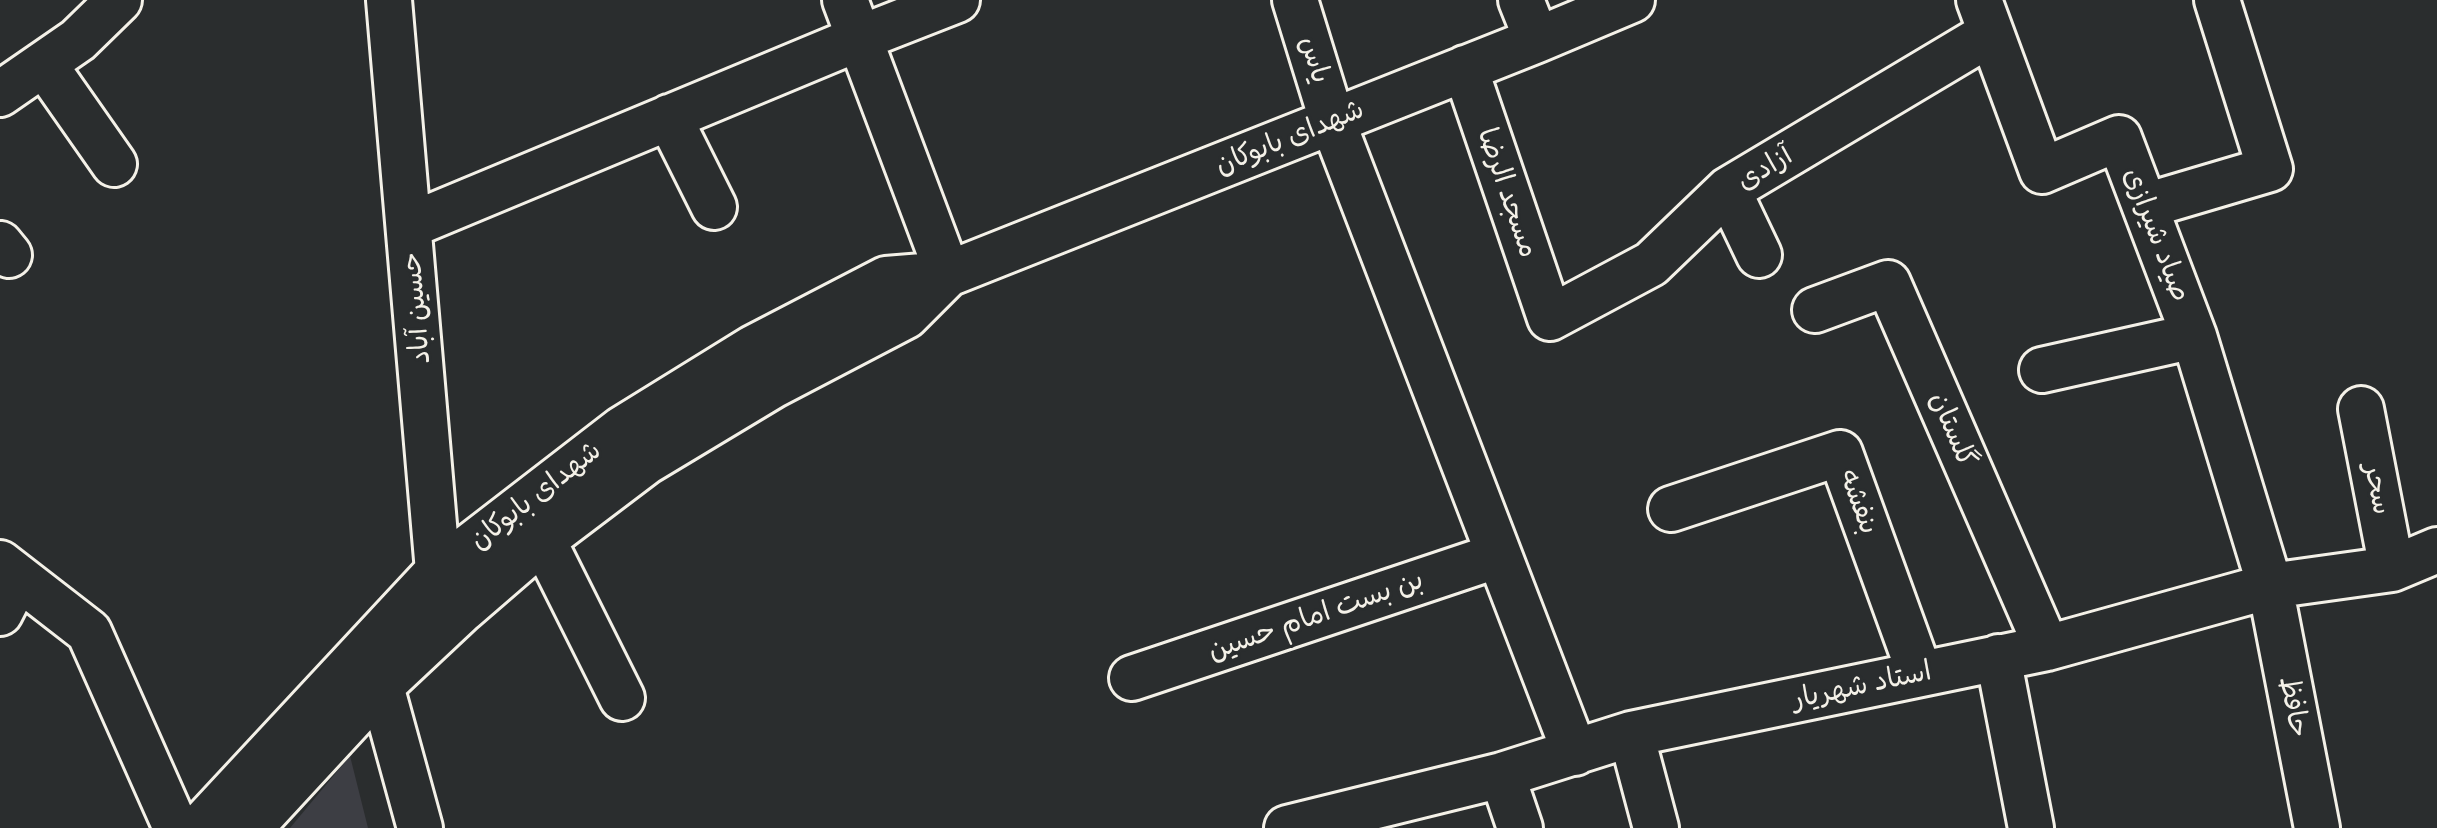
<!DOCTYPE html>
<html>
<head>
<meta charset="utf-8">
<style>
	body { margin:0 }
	canvas { display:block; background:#2a2d2e }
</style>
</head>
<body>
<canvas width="2437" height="828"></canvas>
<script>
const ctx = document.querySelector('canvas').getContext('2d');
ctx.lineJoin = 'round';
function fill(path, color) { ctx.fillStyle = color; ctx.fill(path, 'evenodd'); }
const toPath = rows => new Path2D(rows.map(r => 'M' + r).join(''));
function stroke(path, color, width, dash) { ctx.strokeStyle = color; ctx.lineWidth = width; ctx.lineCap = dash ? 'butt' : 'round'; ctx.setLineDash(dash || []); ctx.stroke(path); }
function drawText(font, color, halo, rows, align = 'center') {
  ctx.font = font + ' Caveat,"Playpen Sans Arabic",sans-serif'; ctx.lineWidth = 6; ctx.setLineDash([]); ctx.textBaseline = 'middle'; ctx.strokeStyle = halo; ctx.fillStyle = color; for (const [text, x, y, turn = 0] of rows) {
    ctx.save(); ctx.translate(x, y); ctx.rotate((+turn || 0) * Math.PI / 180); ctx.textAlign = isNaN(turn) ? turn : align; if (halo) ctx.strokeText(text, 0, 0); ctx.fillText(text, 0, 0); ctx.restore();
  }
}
const built = toPath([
	[350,756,368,828,290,828]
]);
const minor = toPath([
	[389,0,438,571,451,592],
	[845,0,948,274],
	[1295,0,1332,120,1575,753],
	[1521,0,1537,40],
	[1979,0,2042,171,2119,138,2194,336,2270,586,2317,828],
	[44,64,114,164],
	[1465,68,1550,318,1651,264,1728,190,1991,33],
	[0,94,78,40,119,0],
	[669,117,714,207],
	[1728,190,1759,255],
	[2145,206,2270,169,2217,0],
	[411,225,860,38,957,0],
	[0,244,9,255],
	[1815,310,1888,283,2047,648],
	[2042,370,2194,336],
	[2361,409,2392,569],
	[1671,509,1840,453,1920,674],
	[543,540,622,698],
	[0,563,89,632,176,828],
	[0,613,18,578],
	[1998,657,2031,828],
	[1132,678,1499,555],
	[381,686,420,828],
	[1631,734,1656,828],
	[1502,775,1520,828],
	[199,828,438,571,622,429,753,348,886,279,948,274,1537,40,1632,0],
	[250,828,381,686,462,610,543,540,646,462,774,385,906,316,948,274],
	[1287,828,1502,775,1631,734,2047,648,2270,586,2392,569,2437,550]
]);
const streetNames = [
	["یاس",1314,60,73],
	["شهدای بابوکان",1290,138,-22],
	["آزادی",1765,169,-31],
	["مسجد الرضا",1507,193,71],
	["صیاد شیرازی",2156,235,69],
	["حسین آباد",417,308,-95],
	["گلستان",1952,430,67],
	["سحر",2377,489,79],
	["شهدای بابوکان",536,496,-38],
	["بنفشه",1858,502,70],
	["بن بست امام حسین",1316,616,-19],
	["استاد شهریار",1862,686,-12],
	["حافظ",2293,707,79]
];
fill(built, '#3d3e44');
stroke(minor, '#f4f1e8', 50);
stroke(minor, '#2a2d2e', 44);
drawText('28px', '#f4f1e8', '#2a2d2e', streetNames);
</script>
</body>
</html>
